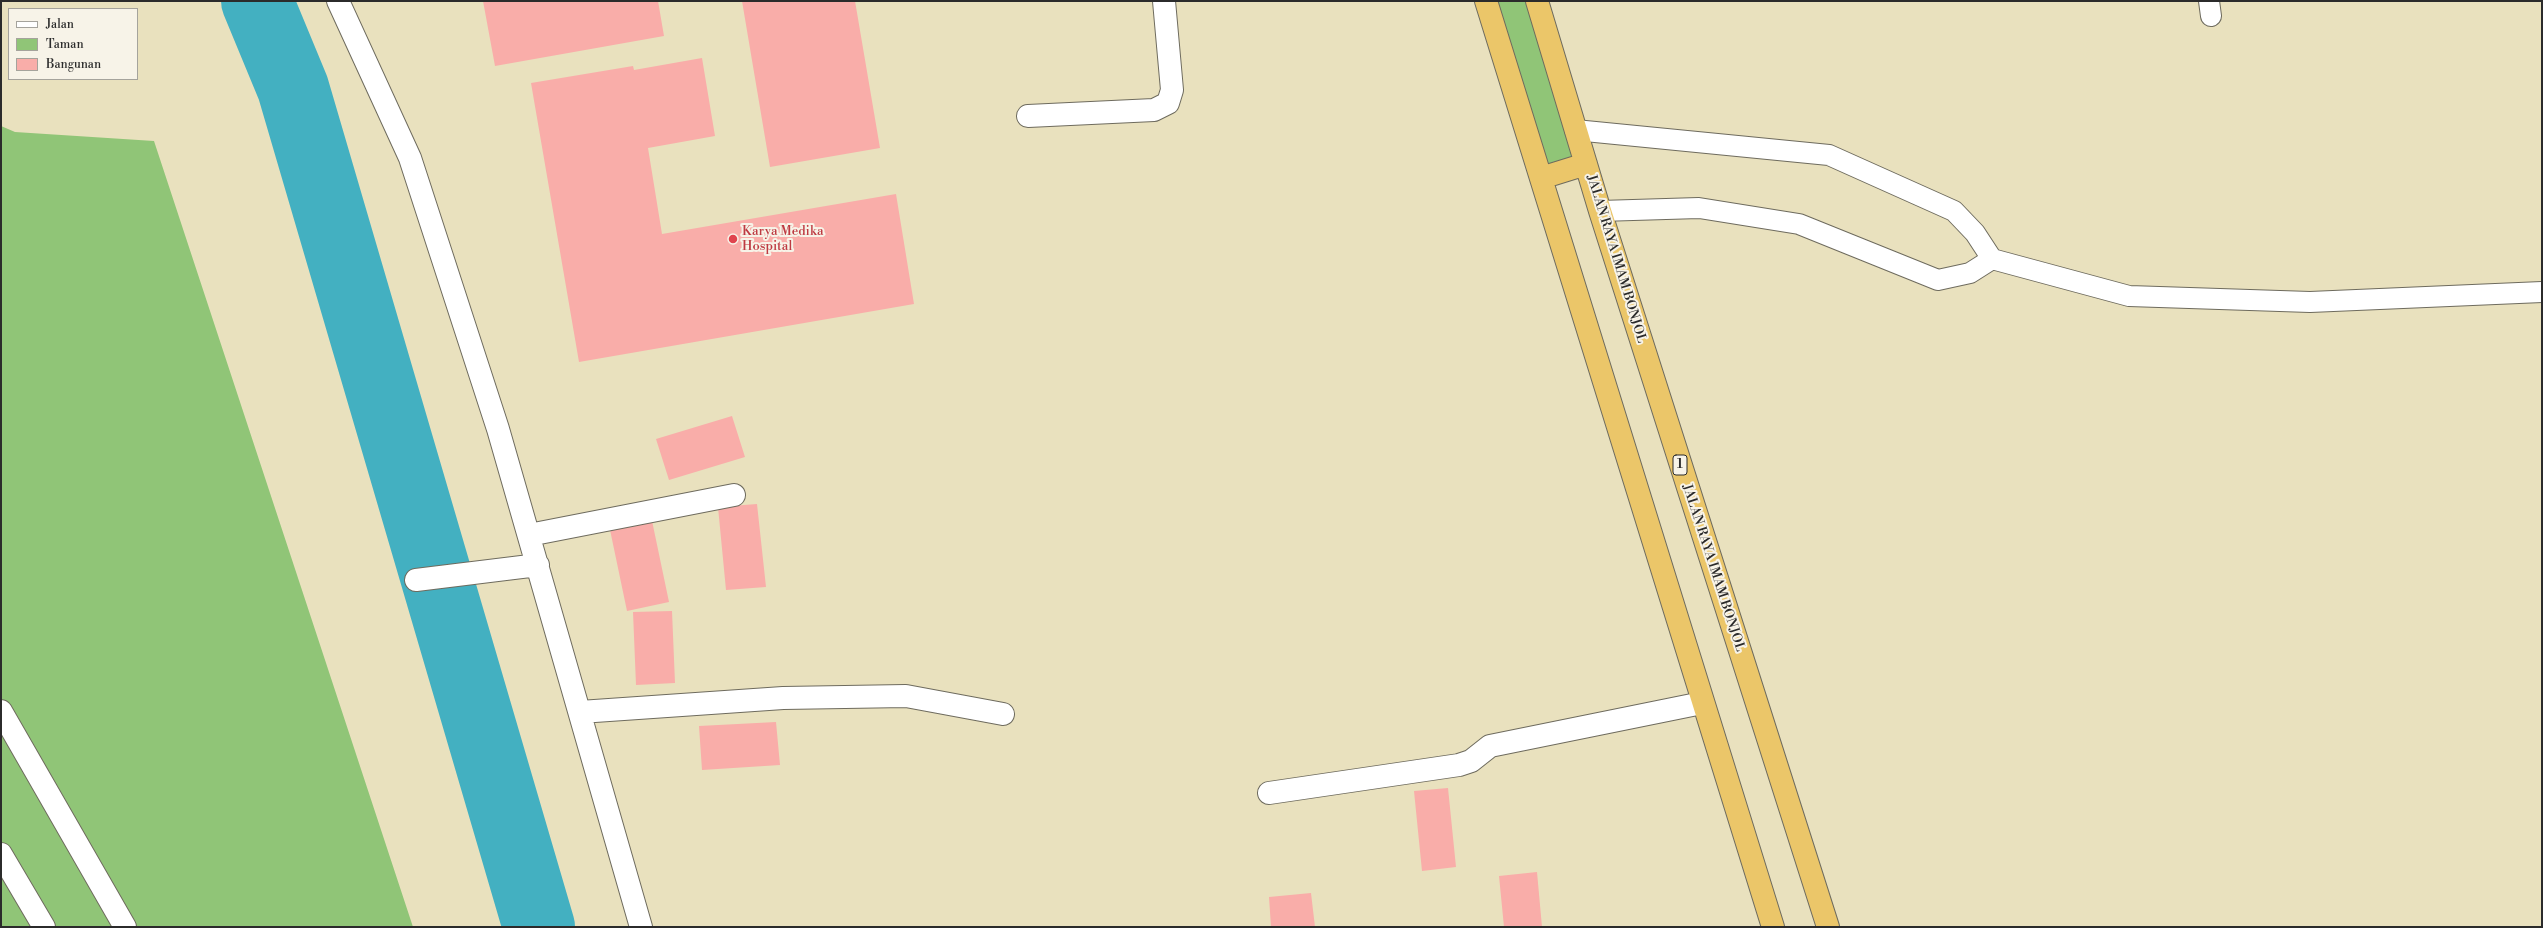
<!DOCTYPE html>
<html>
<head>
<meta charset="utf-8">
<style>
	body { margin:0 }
	#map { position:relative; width:2543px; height:928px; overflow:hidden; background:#e9e1be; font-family:"Libre Bodoni",serif }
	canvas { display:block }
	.frame { position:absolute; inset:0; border:2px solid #2b2b2b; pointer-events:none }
	.legend { position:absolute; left:8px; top:8px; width:130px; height:72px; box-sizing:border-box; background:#f7f3e8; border:1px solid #a5a39c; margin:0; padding:5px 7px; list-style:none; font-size:12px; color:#2b2b2b }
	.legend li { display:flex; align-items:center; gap:8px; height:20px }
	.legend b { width:20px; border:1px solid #a5a39c }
</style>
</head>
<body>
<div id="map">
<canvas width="2543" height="928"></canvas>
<div class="frame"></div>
<ul class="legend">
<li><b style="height:5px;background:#fff"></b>Jalan</li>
<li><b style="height:11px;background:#90c577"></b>Taman</li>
<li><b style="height:11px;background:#f9ada9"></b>Bangunan</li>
</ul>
</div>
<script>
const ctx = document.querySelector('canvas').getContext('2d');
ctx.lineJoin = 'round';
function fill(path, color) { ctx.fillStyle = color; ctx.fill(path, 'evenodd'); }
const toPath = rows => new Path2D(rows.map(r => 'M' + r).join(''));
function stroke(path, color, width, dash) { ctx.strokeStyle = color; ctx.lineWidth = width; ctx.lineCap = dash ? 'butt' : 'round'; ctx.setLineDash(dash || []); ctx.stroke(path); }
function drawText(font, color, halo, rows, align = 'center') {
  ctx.font = font + ' "Libre Bodoni",serif'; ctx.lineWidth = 4; ctx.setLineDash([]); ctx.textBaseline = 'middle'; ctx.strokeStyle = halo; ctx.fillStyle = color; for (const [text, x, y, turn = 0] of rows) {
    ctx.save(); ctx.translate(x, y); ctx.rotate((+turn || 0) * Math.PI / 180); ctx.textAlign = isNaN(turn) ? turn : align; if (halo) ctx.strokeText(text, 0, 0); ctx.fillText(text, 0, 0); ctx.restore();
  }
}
const green = toPath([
	[1486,1,1537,1,1586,164,1541,178],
	[1,126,15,132,154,141,413,927,1,927]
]);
const river = toPath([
	[257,1,293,88,539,927]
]);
const building = toPath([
	[483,1,658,1,664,36,495,66],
	[742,1,855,1,880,148,770,167],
	[702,58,715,136,648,148,662,234,896,194,914,304,579,362,531,83,633,66,634,70],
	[732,416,745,457,669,480,656,439],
	[757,504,766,587,726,590,718,507],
	[651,516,669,602,627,611,609,525],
	[672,611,675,683,636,685,633,612],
	[776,722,780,765,702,770,699,726],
	[1448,788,1456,867,1422,871,1414,791],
	[1537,872,1542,927,1504,927,1499,876],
	[1311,893,1315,927,1271,927,1269,897]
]);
const service = toPath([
	[2209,1,2211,16],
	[1575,130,1829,155,1954,211,1975,233,1992,259,2129,296,2310,302,2542,292],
	[1600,211,1699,208,1799,224,1938,280,1970,273,1992,259]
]);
const minor = toPath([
	[338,1,410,158,498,429,641,927],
	[1028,116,1154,110,1168,103,1172,90,1164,1],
	[529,535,734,495],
	[416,580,538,565],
	[1,711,125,927],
	[580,712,783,698,906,696,1003,714],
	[1269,793,1459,765,1471,761,1490,746,1702,703],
	[1,854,44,927]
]);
const trunk = toPath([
	[1486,1,1773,927],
	[1537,1,1600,211,1828,927],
	[1541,178,1586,164]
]);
const markers = [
	[733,239,5,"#e0444e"]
];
const shields = [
	[1680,465,14]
];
const shieldNames = [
	["1",1680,465]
];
const healthNames = [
	["Karya Medika",742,232],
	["Hospital",742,247]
];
const streetNames = [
	["JALAN RAYA IMAM BONJOL",1616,259,73],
	["JALAN RAYA IMAM BONJOL",1713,568,72]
];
fill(green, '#90c577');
stroke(river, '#43b0c1', 72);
fill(building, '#f9ada9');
stroke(service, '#6e6b5e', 22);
stroke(minor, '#6e6b5e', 24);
stroke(trunk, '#6e6b5e', 24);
stroke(service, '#fff', 20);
stroke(minor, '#fff', 22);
stroke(trunk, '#ebc669', 22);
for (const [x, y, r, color] of markers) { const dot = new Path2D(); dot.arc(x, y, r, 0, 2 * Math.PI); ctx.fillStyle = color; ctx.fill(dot); stroke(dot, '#f7f3e8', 1.5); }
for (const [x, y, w] of shields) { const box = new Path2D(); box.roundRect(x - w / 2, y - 10, w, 20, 3); ctx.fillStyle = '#f7f3e8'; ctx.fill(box); stroke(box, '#2b2b2b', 1); }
drawText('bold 12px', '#2b2b2b', null, shieldNames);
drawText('13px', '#be3a42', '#f7f3e8', healthNames, 'left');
drawText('13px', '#2b2b2b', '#f7f3e8', streetNames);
</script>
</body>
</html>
